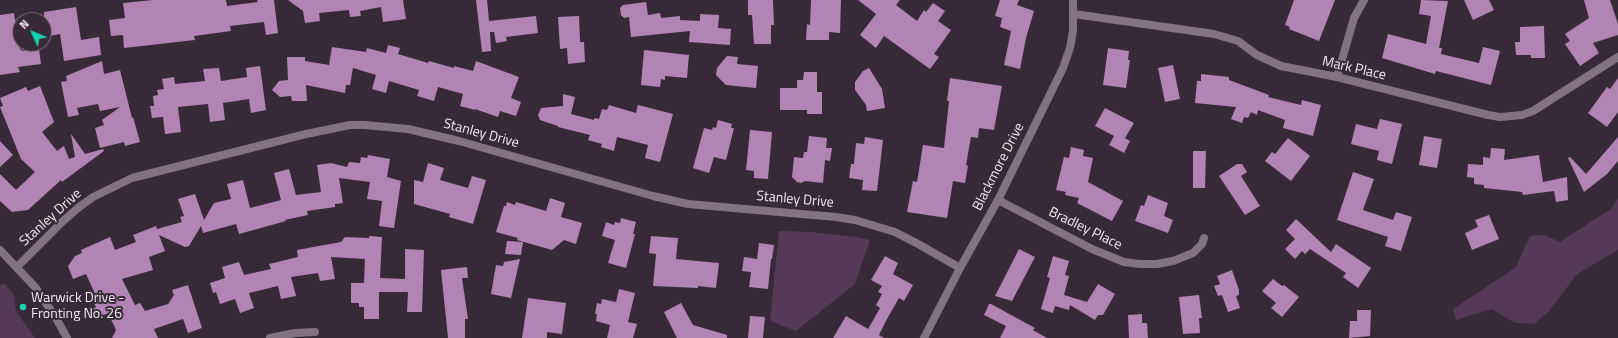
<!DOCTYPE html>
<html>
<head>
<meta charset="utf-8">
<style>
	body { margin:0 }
	#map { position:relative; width:1618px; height:338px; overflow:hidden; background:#382939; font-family:"Titillium Web",sans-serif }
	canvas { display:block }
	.north { position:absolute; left:12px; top:12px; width:40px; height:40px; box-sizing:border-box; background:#382939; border:1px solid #837583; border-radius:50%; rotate:314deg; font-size:11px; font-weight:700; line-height:16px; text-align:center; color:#f3e8f3 }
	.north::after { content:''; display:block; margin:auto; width:14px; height:18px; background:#17d5b2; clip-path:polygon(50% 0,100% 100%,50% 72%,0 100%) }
</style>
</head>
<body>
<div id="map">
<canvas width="1618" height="338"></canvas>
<div class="north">N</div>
</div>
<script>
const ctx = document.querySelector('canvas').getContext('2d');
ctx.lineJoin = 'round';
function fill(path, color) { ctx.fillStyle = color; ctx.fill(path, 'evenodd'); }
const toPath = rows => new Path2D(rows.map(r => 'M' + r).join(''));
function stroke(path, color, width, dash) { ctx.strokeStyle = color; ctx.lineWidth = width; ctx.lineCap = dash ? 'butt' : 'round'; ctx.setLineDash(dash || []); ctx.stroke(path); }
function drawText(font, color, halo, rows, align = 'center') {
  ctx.font = font + ' "Titillium Web",sans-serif'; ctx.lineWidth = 4; ctx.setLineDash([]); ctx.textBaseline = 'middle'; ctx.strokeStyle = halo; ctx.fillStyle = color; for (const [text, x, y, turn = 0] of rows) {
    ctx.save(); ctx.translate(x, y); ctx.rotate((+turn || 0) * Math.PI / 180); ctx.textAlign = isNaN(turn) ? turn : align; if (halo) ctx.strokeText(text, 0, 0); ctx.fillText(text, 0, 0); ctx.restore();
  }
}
const green = toPath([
	[1618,198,1618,250,1577,274,1549,311,1534,324,1515,323,1492,309,1456,320,1453,309,1516,267,1530,236,1545,235,1560,242,1612,208],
	[779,231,811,232,857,237,870,240,855,284,796,331,770,321],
	[5,284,14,295,16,311,35,338,0,338,0,285]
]);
const building = toPath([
	[153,0,226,0,227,6,258,2,257,0,274,0,278,33,266,35,264,22,230,26,231,31,194,36,195,40,124,48,123,35,111,36,109,20,125,18,123,3],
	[288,0,403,0,406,19,383,22,381,7,360,11,361,16,350,17,349,10,319,13,320,21,305,23,303,11],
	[476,0,487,0,489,21,536,16,538,33,506,37,507,41,496,43,494,32,490,32,491,51,482,52],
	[748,0,773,0,774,25,771,25,771,44,754,44,752,15,748,15],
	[811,0,841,0,840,33,829,32,829,40,806,40,807,24,810,25],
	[858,0,900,0,896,5,917,21,924,10,926,12,933,3,945,11,938,21,951,30,934,54,939,57,930,69,884,36,876,48,860,35,876,14],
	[1000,0,1019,0,1017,5,1034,11,1026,38,1020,69,1004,65,1011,31,1000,27,1002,18,995,16],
	[1294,0,1335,0,1319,41,1289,29,1290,27,1285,25],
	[1421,0,1448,1,1439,48,1442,48,1441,54,1479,63,1483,47,1500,51,1491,85,1436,71,1435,74,1382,58,1388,34,1426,44,1431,16,1419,14],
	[1464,0,1489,0,1494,10,1473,20],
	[1584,0,1610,0,1618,24,1618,35,1593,43,1599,53,1580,66,1565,44,1570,41,1565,34,1589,18],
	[646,2,648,15,660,13,661,18,680,16,680,20,700,21,700,14,719,15,718,28,731,29,730,45,689,42,690,31,631,37,629,17,624,18,621,15,620,8,623,5],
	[76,7,81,40,99,37,101,55,64,61,60,34,44,37,44,12],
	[14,13,20,50,21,49,22,51,39,49,41,64,18,67,20,72,0,75,0,15],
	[579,16,580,42,584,42,585,62,568,64,567,48,560,49,558,17],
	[1544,26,1545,58,1531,58,1531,55,1516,55,1515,42,1520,42,1520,27],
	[388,45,400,48,398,54,428,63,429,61,454,68,454,66,473,71,476,61,519,77,511,98,521,102,516,116,500,111,498,117,475,109,475,110,460,106,463,94,438,87,434,101,417,96,419,90,389,81,386,93,372,89,376,75,353,68,350,85,346,85,345,93,306,85,307,101,292,101,291,96,280,97,272,90,279,81,288,80,287,57,305,57,305,61,329,65,332,47,366,52,367,48,386,53],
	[1108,48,1129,51,1128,60,1130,60,1126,88,1103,85],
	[644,50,689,55,687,78,665,76,665,80,661,79,660,87,641,85],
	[727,56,738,57,737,64,758,66,756,88,726,85,716,75,717,68],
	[102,61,104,74,120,70,132,118,133,117,140,142,125,146,124,142,100,148,95,128,104,125,102,120,120,107,100,111,98,104,77,108,79,115,68,117,61,82,67,81,66,76],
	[1173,65,1180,99,1165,102,1158,68],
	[260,66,266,110,251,113,249,99,223,103,225,120,210,122,208,104,178,107,181,132,165,134,163,117,152,118,150,106,154,106,153,96,158,95,157,90,164,89,162,79,174,77,175,84,205,81,203,69,219,68,221,81,247,77,246,68],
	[869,68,882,89,885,108,867,111,866,105,855,90,855,82,863,71],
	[804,72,817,72,817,92,822,92,822,114,807,114,807,110,780,110,780,88,797,88,797,80,803,80],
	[1201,74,1229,77,1229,80,1269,95,1268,97,1301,105,1302,100,1321,105,1313,136,1283,128,1285,120,1258,110,1257,115,1251,112,1248,118,1244,117,1242,123,1231,119,1236,107,1195,103,1197,81,1201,81],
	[950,78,1002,86,994,130,979,128,978,138,971,137,966,165,968,166,965,183,953,181,947,218,907,212,913,181,917,182,923,145,944,148,949,101,947,101],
	[1618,78,1618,112,1607,127,1588,113,1607,87,1610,89],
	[40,86,54,122,42,132,57,151,64,146,69,159,75,157,71,134,85,154,103,149,104,151,62,182,61,180,28,210,12,212,0,201,0,174,16,190,35,172,21,159,0,107,3,106,0,98,26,87,28,91],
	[563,94,575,97,571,114,594,120,594,118,599,119,602,109,607,110,609,105,636,113,638,105,673,114,660,162,645,158,648,145,617,137,614,151,601,147,602,144,588,140,590,135,558,127,558,126,540,120,538,115,541,108,563,106],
	[1105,108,1134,123,1125,138,1130,141,1124,153,1109,145,1114,136,1095,126],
	[1380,119,1402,124,1392,164,1377,160,1379,151,1351,144,1356,124,1377,129],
	[718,120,732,124,731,128,734,128,726,160,714,157,709,173,693,168,704,128,712,130,713,127,716,128],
	[750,130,772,132,768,179,754,178,754,171,746,170],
	[809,136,827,138,826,148,832,148,830,161,825,160,823,183,805,181,801,183,797,182,792,177,794,157,803,158,804,152,807,152],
	[1424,136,1442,139,1437,168,1419,165],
	[865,137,883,140,877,191,862,190,863,180,849,178,851,164,854,164,856,143,864,144],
	[1618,137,1618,161,1607,174,1584,192,1568,158,1570,157,1586,174],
	[1288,138,1310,156,1291,181,1265,161,1272,152,1275,154],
	[0,141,13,155,0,167],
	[1071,147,1084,150,1083,156,1093,158,1088,182,1123,201,1112,221,1077,203,1079,198,1065,195,1066,192,1056,190,1064,157,1069,158],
	[1491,148,1505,149,1504,160,1539,155,1543,182,1567,177,1568,200,1556,202,1554,191,1523,195,1522,192,1484,188,1484,185,1474,184,1474,178,1467,177,1468,164,1483,165,1483,157,1490,158],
	[1193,151,1206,151,1205,188,1193,188],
	[368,155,390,159,387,177,401,181,394,228,379,226,382,201,367,199,370,182,339,178,343,203,335,204,335,207,307,211,308,215,285,220,286,221,239,234,236,224,203,233,201,226,189,246,185,247,159,235,165,251,149,257,153,270,122,279,135,305,140,303,145,311,168,304,174,295,172,290,188,285,202,328,188,333,183,319,154,329,158,338,112,338,116,330,108,313,96,319,91,310,96,307,91,298,96,296,86,274,73,279,68,266,75,256,82,253,81,250,110,237,115,250,136,242,133,235,156,226,157,229,182,222,180,217,184,216,178,199,195,194,204,220,214,203,231,199,227,184,243,180,250,208,281,200,274,173,289,169,296,195,321,192,317,165,331,163,347,167,349,162,360,163,361,157,367,158],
	[428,163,444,168,440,180,468,188,472,176,486,180,473,224,449,217,450,214,414,204,414,180,423,182],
	[1237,164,1242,164,1247,172,1241,176,1260,206,1245,215,1219,176],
	[1353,172,1374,179,1363,210,1393,220,1396,212,1412,217,1401,251,1385,246,1388,237,1337,220],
	[1148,195,1168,203,1164,216,1173,220,1168,233,1135,221,1141,205,1144,206],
	[550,198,565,203,561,217,582,223,576,244,564,240,552,250,517,240,518,238,496,232,504,206,506,206,507,202,515,205,516,202,546,211],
	[1489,215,1499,239,1472,250,1465,233,1478,227,1475,220],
	[621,218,636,222,633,234,635,234,626,268,608,263,615,240,602,236,606,222,614,225,615,222,620,223],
	[1296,219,1331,252,1336,244,1371,268,1358,288,1343,277,1346,273,1310,249,1305,254,1302,251,1295,259,1285,249,1295,239,1286,230],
	[369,236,382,237,380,278,405,279,405,249,424,250,422,312,407,312,408,292,379,292,379,319,364,319,364,307,359,307,359,303,351,303,351,283,364,283,365,259,331,257,335,279,320,281,318,273,291,277,296,296,281,299,278,286,249,293,254,308,240,313,235,299,220,304,216,292,213,293,210,283,225,278,222,267,239,262,244,275,271,269,269,264,298,257,297,250,341,242,345,237,369,238],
	[651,236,678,238,676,259,719,263,716,288,698,286,698,288,653,286,656,254,649,253],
	[507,241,523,242,521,255,505,254],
	[759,243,774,245,772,259,771,259,768,289,749,287,751,272,742,271,744,257,757,259],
	[1019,249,1035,257,1012,301,995,296],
	[885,256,898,263,893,274,913,285,904,301,899,298,887,319,879,335,884,338,833,338,846,316,868,329,880,308,876,305,882,294,878,292,882,286,871,280],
	[1053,256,1069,261,1065,275,1069,276,1064,295,1087,302,1098,284,1115,294,1103,315,1098,315,1095,320,1070,305,1069,310,1055,306,1053,313,1041,309,1050,278,1047,277],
	[520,259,511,298,491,294,496,265,503,266,504,262],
	[467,267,468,278,462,278,468,319,465,319,465,338,448,338,441,270],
	[1232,270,1239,290,1239,295,1236,296,1240,308,1228,312,1222,295,1218,296,1214,286,1220,284,1217,276],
	[1273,279,1282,286,1284,285,1299,297,1282,317,1271,308,1276,303,1262,291],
	[619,289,635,293,628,322,637,324,633,338,607,338,610,325,596,321,597,314,595,314,597,303,601,304,602,299,616,302],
	[1199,295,1202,318,1199,318,1200,333,1183,334,1179,297],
	[528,298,566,303,562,334,547,332,547,338,522,338],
	[681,303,693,325,727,335,727,338,677,338,664,312],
	[989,304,991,304,1035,328,1033,330,1047,338,1000,338,1006,326,984,315],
	[1357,310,1371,310,1370,336,1349,338,1350,321,1357,321],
	[1142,314,1142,323,1147,323,1148,338,1129,338,1128,315],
	[750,316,765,317,763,338,748,338]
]);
const street = toPath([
	[1074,14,1214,34,1238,41,1257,55,1281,66,1337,77,1488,115,1500,117,1522,115,1533,111,1618,57],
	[1337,77,1354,18,1364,0],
	[998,200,1092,249,1124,262,1140,264,1157,264,1173,261,1193,253,1202,244,1204,238],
	[0,250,35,287,56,318,67,338],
	[17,267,62,222,78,208,93,197,132,178,306,134,350,125,364,125,408,129,459,141,653,196,688,204,836,217,855,220,895,232,920,245,960,268],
	[270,338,295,333,315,332],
	[924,338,960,268,998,200,1063,68,1070,48,1073,31,1073,0]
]);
const markers = [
	[23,307,4,"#17d5b2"]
];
const streetNames = [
	["Mark Place",1354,69,13],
	["Stanley Drive",481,134,15],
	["Blackmore Drive",999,167,-63],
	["Stanley Drive",795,200,5],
	["Stanley Drive",51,218,-42],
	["Bradley Place",1085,229,26]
];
const poiNames = [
	["Warwick Drive -",31,299],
	["Fronting No. 26",31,315]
];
fill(green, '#563858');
fill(building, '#b184b3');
stroke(street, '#847185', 8);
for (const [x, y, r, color] of markers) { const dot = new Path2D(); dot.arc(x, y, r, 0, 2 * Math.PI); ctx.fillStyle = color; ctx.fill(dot); stroke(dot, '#382939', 1.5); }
drawText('14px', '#f3e8f3', '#382939', streetNames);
drawText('14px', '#f3e8f3', '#382939', poiNames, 'left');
</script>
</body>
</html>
